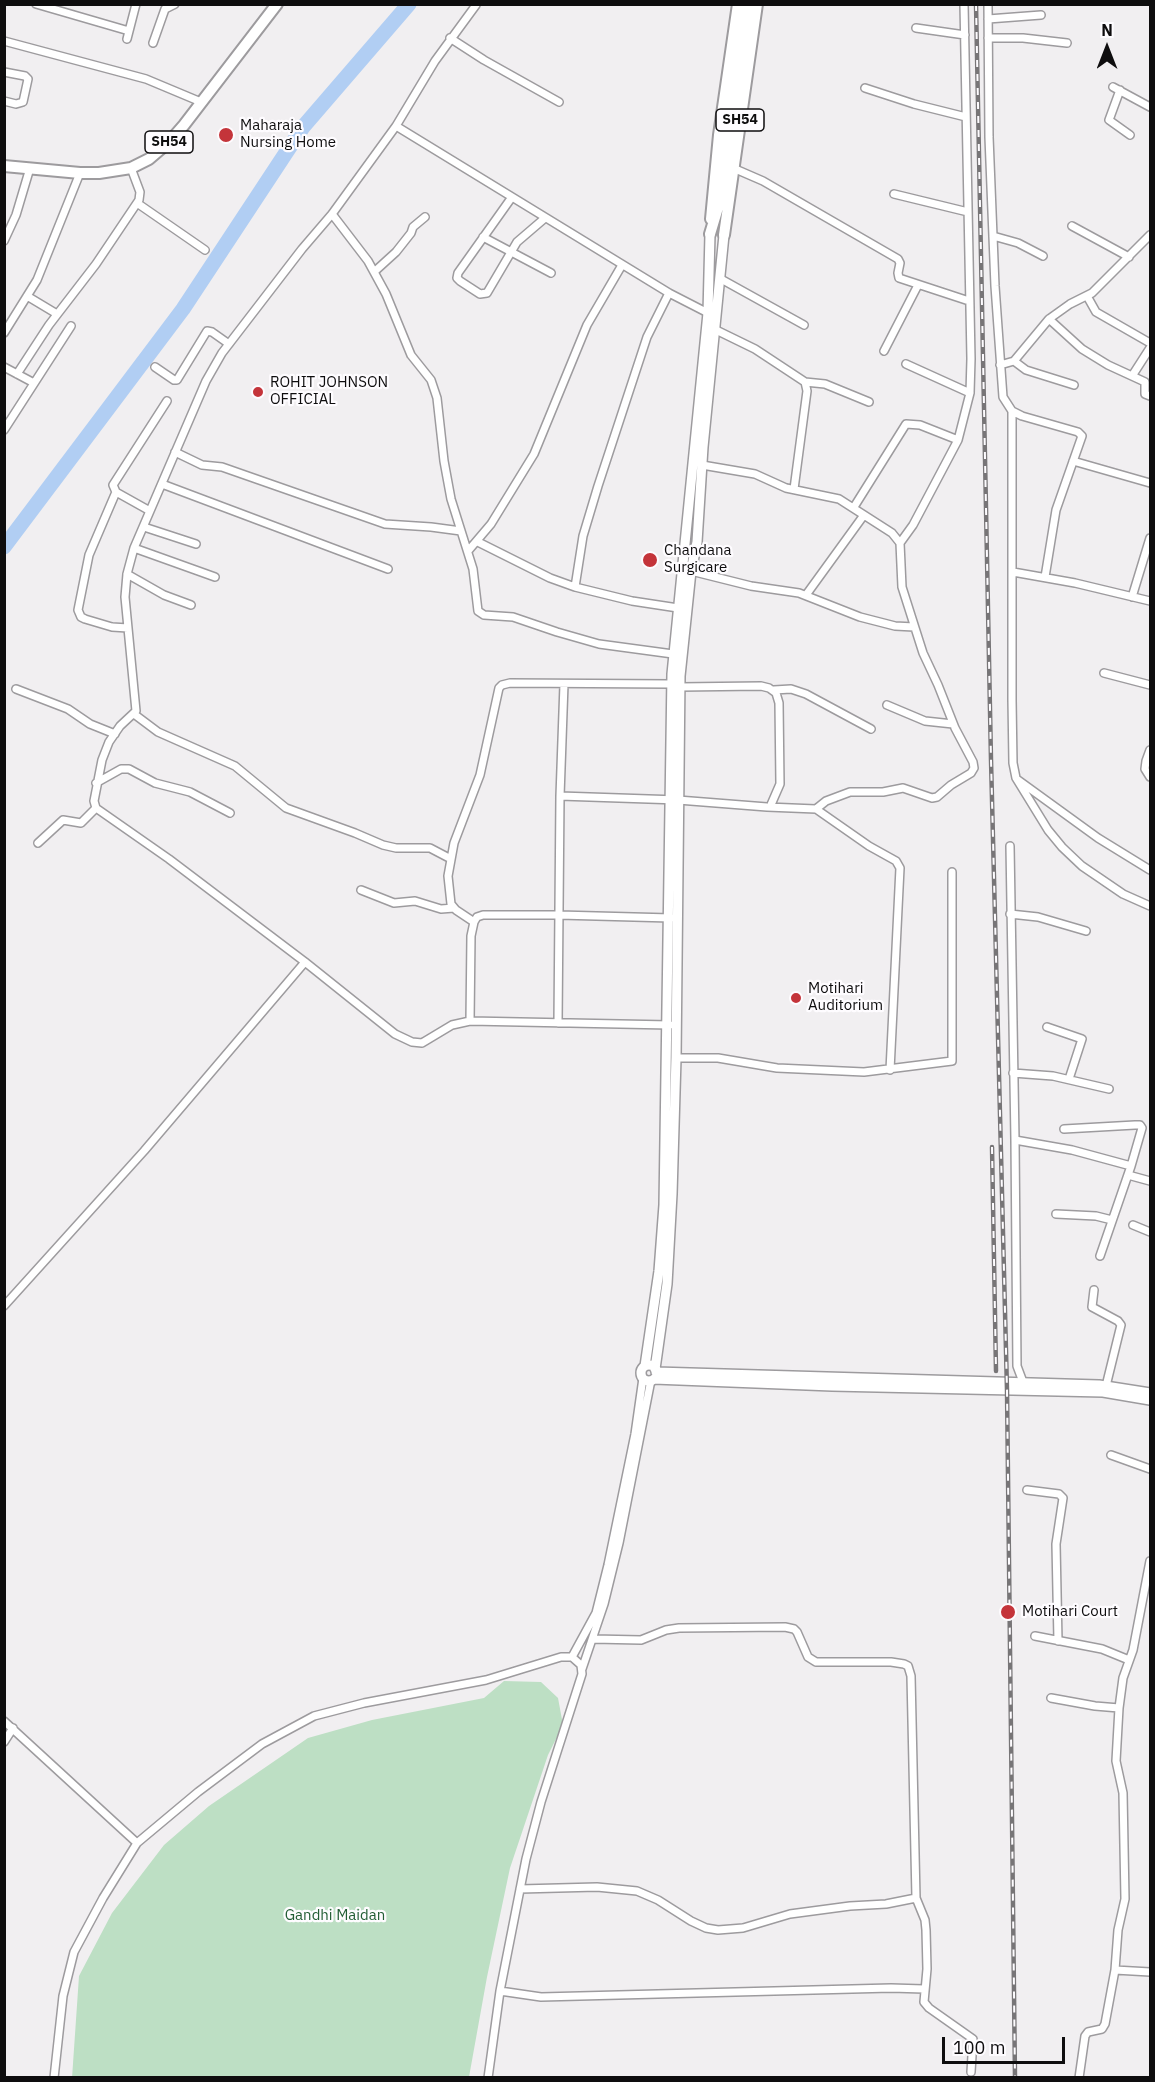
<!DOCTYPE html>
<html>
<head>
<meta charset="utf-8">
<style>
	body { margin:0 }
	#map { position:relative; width:1155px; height:2082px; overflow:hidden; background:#f1eff1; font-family:"IBM Plex Sans",sans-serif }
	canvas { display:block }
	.frame { position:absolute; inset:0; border:6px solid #0e0d0e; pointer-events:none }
	.north { position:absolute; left:1077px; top:18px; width:60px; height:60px; -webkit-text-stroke:4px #fefcff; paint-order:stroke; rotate:0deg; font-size:16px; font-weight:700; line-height:24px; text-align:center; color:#0e0d0e }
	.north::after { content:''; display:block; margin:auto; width:21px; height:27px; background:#0e0d0e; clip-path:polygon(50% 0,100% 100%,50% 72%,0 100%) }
	.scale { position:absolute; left:942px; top:2037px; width:123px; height:27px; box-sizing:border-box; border:3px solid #0e0d0e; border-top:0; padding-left:8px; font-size:18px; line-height:21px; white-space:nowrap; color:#0e0d0e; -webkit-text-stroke:4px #fefcff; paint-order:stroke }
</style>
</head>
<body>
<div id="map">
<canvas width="1155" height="2082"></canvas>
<div class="frame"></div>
<div class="north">N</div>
<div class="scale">100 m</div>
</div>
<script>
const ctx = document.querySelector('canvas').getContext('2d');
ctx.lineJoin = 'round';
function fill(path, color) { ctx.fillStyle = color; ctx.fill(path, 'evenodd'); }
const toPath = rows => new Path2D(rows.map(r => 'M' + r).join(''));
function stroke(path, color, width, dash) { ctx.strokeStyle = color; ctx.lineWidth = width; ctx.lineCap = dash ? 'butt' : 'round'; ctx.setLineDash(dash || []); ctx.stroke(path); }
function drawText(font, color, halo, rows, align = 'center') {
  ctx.font = font + ' "IBM Plex Sans",sans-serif'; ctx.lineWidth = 4.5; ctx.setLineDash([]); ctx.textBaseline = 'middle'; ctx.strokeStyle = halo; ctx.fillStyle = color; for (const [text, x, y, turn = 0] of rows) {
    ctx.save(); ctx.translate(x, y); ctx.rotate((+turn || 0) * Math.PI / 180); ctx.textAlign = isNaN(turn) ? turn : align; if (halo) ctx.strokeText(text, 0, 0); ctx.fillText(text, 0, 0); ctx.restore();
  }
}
const green = toPath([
	[504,1681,541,1682,558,1698,563,1725,548,1755,510,1868,487,1977,469,2077,72,2078,79,1976,112,1913,164,1845,209,1806,308,1738,372,1720,484,1698]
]);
const river = toPath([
	[4,547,183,309,303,127,409,4]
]);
const street = toPath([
	[36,4,129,31],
	[988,4,989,137,995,286,1003,397,1012,411,1022,416,1078,432,1082,436,1056,510,1045,577],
	[476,5,435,61,396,126,332,214,302,249,222,353,206,381,134,548,127,574,125,597,136,711,120,726,109,742,102,760,94,801,96,808,169,859,305,962,395,1034,412,1042,422,1043,452,1025,470,1021,670,1025],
	[988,19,1041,15],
	[916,28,965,35],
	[450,38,484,60,559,102],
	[988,38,1023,38,1067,43],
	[127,39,136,4],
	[4,41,146,79,201,102],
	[153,43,165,9,175,4],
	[4,72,25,76,28,79,23,102,16,104,4,101],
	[1113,87,1150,107],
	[865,88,914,104,966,117],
	[1120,90,1109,120,1130,135],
	[396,126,669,293,708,313],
	[733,168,763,181,898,259,900,263,898,273,899,278,969,301],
	[894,194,968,212],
	[512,197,458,273,457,278,460,281,480,294,487,293,517,242,545,218],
	[137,203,205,250],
	[332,214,368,261,386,294,411,355,431,380,437,398,444,461,451,499,473,569,478,611,484,615,513,617,557,632,599,644,673,654],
	[1072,226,1129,257],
	[993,236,1018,243,1043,256],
	[483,237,551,273],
	[4,241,16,215,30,168],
	[374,272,396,252,411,233,413,227,425,217],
	[721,279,804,325],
	[27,296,57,314],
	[1087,296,1096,312,1150,343],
	[1049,319,1082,349,1108,365,1145,382,1145,394,1150,396],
	[716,330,755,349,805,382,807,391,794,489],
	[4,333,37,280,80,173],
	[884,351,918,285],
	[1014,361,1026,370,1074,385],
	[906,364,970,393],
	[1000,365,1014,361,1049,319,1070,304,1092,293,1150,235],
	[4,367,34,383],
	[155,367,174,380,177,380,207,331,212,332,229,344],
	[17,374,49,325,96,264,139,200,140,192,131,168],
	[1132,376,1150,348],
	[805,382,825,384,869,402],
	[1012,411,1012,700,1013,763,1016,778,1048,830,1062,847,1082,866,1123,894,1150,906],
	[4,430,71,326],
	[175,452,202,465,222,467,385,524,431,527,461,531],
	[1073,461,1150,483],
	[702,465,755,474,786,488,839,499,892,533,900,543,902,587,923,653,938,685,955,728,973,762,974,768,971,773,951,785,937,797,932,798,903,788,883,792,850,792,826,801,816,809],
	[162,484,388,569],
	[116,492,89,555,78,610,81,617,85,619,112,627,128,628],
	[854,507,906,424,920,425,958,440],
	[150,511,116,492,113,485,167,401],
	[144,527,196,544],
	[478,542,550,578,575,587,632,601,678,608],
	[900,543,913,525,958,440,970,393,971,359,964,4],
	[134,548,215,577],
	[468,551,491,524,534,454,587,325,622,265],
	[691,571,751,586,799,593,860,617,895,626,914,627],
	[1013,572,1075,583,1150,601],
	[127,574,164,595,191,605],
	[575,587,583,536,598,486,647,337,669,293],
	[806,595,864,515],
	[1132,597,1150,538],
	[1104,673,1150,685],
	[680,687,761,686,769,688,776,693,779,703,780,784,770,807],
	[16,689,68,709,90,724,115,734],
	[774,690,791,689,806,694,871,729],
	[887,705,925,721,953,724],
	[134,714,158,732,235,766,286,808,355,833,383,845,396,848,430,848,451,859],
	[1150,750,1146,761,1145,769,1150,777],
	[1018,780,1098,838,1150,870],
	[96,783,121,769,129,769,155,783,190,792,230,813],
	[560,796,678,800,767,807,816,809,869,846,896,861,900,868,890,1070],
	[38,843,63,820,81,823,96,808],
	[1010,846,1015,1140,1017,1366,1023,1382],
	[361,890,394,903,415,901,441,909,454,908],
	[1010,914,1038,917,1086,931],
	[474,922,456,910,451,904,448,876,454,843,480,775,499,688,502,685,510,683,671,684],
	[470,1021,471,936,474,922,477,917,483,915,559,915,671,918],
	[558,1023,560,796,564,684],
	[1047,1027,1082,1039,1069,1079],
	[676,1058,718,1058,777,1068,864,1072,952,1061,952,872],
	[1013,1073,1053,1076,1109,1089],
	[1064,1129,1135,1125,1140,1125,1142,1128,1131,1166,1100,1256],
	[1015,1140,1072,1150,1131,1166],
	[1128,1175,1150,1181],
	[1056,1214,1096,1216,1112,1220],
	[1133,1225,1150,1232],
	[1094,1290,1092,1307,1118,1321,1121,1325,1106,1386],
	[4,1306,144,1151,305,962],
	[1111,1455,1150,1469],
	[1027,1490,1059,1494,1063,1498,1056,1544,1058,1641],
	[1035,1636,1102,1649,1129,1660],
	[572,1657,596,1613,608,1565,635,1434,643,1378],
	[582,1669,604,1604,619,1543,651,1380],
	[1051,1698,1095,1706,1119,1708],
	[4,1721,137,1843],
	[4,1742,13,1728],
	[520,1889,597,1887,637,1891,658,1900,691,1921,706,1928,718,1930,743,1928,790,1914,850,1906,886,1904,916,1898,911,1676,908,1666,904,1664,891,1662,816,1662,808,1657,797,1632,794,1629,785,1627,679,1628,666,1630,641,1640,593,1639],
	[916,1898,925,1920,926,1930,927,1969,924,2002,929,2008,973,2039,971,2072],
	[1115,1970,1150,1972],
	[500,1991,541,1997,891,1988,924,1989],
	[54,2078,63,1996,74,1952,103,1898,137,1843,198,1792,262,1744,314,1716,364,1703,486,1680,561,1657,572,1657,581,1665,582,1674,541,1802,526,1859,500,1991,488,2078],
	[1079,2078,1085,2036,1088,2032,1102,2029,1105,2024,1115,1970,1118,1930,1125,1899,1123,1793,1116,1761,1119,1708,1123,1678,1133,1650,1150,1561]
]);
const secondary = toPath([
	'641 1373a8 8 0 1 1 16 0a8 8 0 1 1-16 0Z',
	[645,1366,659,1271,664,1205,672,674,708,313,710,234],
	[655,1369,667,1284,672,1194,676,1058,680,676,691,571,697,542,703,447,724,235],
	[656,1372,1099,1385,1150,1393],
	[654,1379,832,1386,1103,1392,1150,1400]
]);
const primary = toPath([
	[4,166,80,173,99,173,131,168,149,159,170,141,184,125,277,4],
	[711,219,719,135,738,4],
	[710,234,719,204,748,4],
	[724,235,757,4]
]);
const rail = toPath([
	[976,4,991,760,1007,1390,1015,2078],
	[992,1147,996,1371]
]);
const markers = [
	[226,135,8,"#c4343a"],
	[258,392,6,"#c4343a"],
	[650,560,8,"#c4343a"],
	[796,998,6,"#c4343a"],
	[1008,1612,8,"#c4343a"]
];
const shields = [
	[740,120,48],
	[169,142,48]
];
const shieldNames = [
	["SH54",740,120],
	["SH54",169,142]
];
const poiNames = [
	["Maharaja",240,126],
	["Nursing Home",240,143],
	["ROHIT JOHNSON",270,383],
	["OFFICIAL",270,400],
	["Chandana",664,551],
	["Surgicare",664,568],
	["Motihari",808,989],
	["Auditorium",808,1006],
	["Motihari Court",1022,1612]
];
const parkNames = [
	["Gandhi Maidan",335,1916]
];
fill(green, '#bddfc4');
stroke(river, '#b1cef3', 15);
stroke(street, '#9d9b9e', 10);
stroke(secondary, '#9d9b9e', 12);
stroke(primary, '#9d9b9e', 14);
stroke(street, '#fff', 7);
stroke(secondary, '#fff', 9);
stroke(primary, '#fff', 10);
stroke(rail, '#777577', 4.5);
stroke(rail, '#fefcff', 2, [7]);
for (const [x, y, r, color] of markers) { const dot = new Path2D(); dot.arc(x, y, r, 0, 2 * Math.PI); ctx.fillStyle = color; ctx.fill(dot); stroke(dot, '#fefcff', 2); }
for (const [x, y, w] of shields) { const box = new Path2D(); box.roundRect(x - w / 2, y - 11, w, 22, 4.5); ctx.fillStyle = '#fefcff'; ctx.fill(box); stroke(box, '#0e0d0e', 1.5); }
drawText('bold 14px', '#0e0d0e', null, shieldNames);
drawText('15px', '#0e0d0e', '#fefcff', poiNames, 'left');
drawText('15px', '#225d34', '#fefcff', parkNames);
</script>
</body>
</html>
